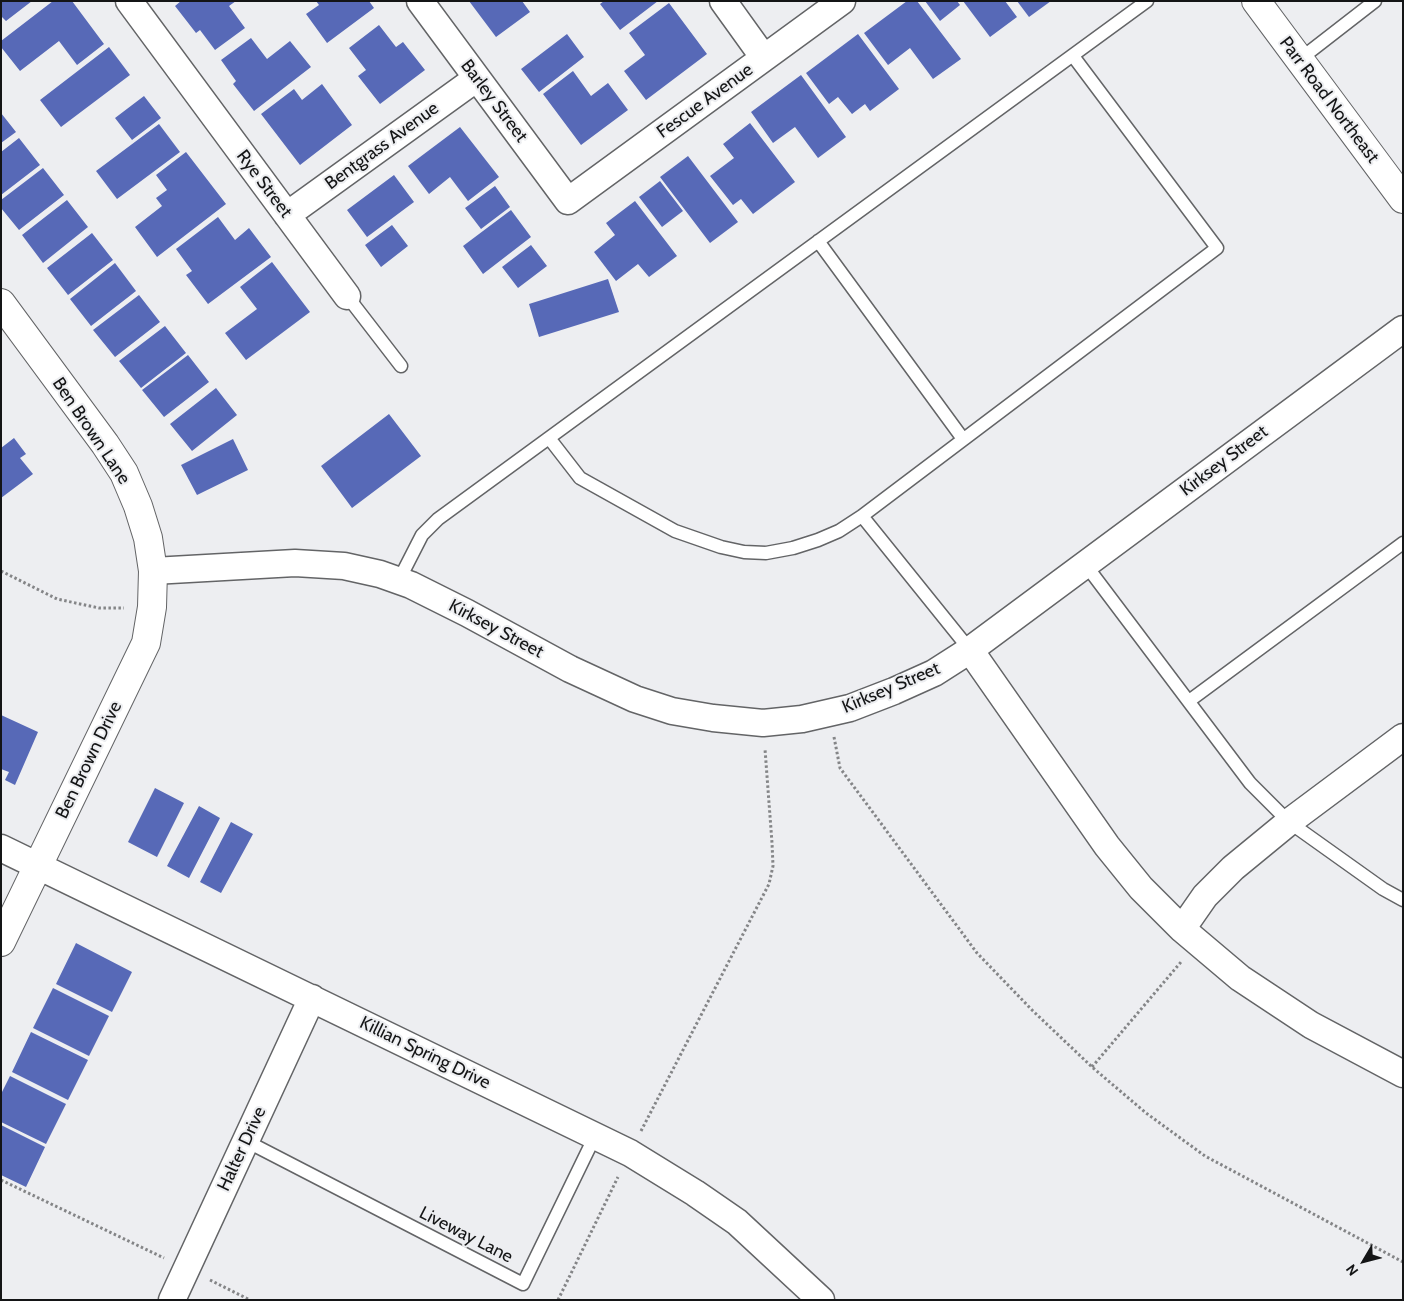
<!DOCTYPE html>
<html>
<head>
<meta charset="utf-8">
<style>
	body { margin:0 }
	#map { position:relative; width:1404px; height:1301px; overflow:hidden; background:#edeef1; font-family:Cabin,sans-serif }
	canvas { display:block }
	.frame { position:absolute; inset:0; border:2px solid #141516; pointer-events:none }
	.north { position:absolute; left:1339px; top:1236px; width:50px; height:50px; -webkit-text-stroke:4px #edeef1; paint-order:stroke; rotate:233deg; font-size:14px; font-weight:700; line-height:20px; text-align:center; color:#141516 }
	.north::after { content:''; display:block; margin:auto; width:18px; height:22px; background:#141516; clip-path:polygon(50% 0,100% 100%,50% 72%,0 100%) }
</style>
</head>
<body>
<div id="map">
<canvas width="1404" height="1301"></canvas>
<div class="frame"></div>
<div class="north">N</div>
</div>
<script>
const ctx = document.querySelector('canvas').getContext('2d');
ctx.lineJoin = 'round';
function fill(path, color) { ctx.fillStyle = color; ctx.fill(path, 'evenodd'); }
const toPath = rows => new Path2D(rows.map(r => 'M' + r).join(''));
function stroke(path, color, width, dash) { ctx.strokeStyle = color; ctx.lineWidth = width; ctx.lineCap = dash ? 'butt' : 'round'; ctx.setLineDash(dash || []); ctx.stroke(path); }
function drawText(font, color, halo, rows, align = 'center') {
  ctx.font = font + ' Cabin,sans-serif'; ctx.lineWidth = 4; ctx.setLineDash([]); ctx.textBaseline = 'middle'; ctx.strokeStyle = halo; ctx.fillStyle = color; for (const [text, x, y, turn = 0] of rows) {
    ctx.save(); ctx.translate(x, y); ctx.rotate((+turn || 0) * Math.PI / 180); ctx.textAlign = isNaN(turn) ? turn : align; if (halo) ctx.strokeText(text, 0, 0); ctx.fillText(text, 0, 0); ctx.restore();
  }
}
const building = toPath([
	[1,1,32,1,6,21,1,16],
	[53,1,72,1,104,44,77,65,59,41,20,71,1,47,1,41],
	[181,1,236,1,229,6,245,28,215,50,200,30,196,33,175,6],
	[316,1,369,1,374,8,327,43,306,14,319,5],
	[469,1,522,1,530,12,496,37],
	[604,1,658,1,620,30,600,4],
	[907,1,917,1,961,59,933,79,910,48,888,65,864,33],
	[925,1,957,1,960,5,940,21],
	[963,1,1005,1,1017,17,990,37],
	[1017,1,1051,1,1029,17],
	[669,3,707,54,646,100,624,71,645,55,629,33],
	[379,25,396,47,403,42,425,70,380,104,358,76,366,70,349,48],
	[567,34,584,57,539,92,521,69],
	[858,34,899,89,870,111,865,104,852,114,838,97,829,104,806,73],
	[251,38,267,59,290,41,311,67,254,111,233,84,236,81,221,60],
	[109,47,130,75,61,127,40,100],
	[573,71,591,96,608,83,628,110,581,145,543,94],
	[801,75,846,137,818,158,795,127,773,143,751,112],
	[322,84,352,125,300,165,261,114,294,89,302,100],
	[144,96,161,118,132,140,115,118],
	[1,113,16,132,1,143],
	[750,123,795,182,753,214,741,199,733,205,710,176,734,158,723,144],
	[159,124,180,152,117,199,96,171],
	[460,127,499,177,468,201,450,177,429,194,408,166],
	[19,138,40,165,1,195,1,152],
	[186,152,226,204,157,257,135,227,162,206,156,198,167,190,156,175],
	[688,156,738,222,710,243,660,177],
	[43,168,64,195,19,230,1,208,1,200],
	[394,175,414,202,367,237,347,210],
	[660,181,683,211,662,227,639,197],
	[495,186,510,207,481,229,465,208],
	[67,200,88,227,43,263,22,235],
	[635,201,677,256,649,277,638,264,616,281,594,252,615,235,606,223],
	[511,210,531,237,483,274,463,246],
	[218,217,235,240,249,228,271,257,208,304,186,275,192,271,176,249],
	[392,225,408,246,381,267,365,245],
	[92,233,113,260,68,295,47,268],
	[531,245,547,266,518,288,502,267],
	[272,262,310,312,246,360,225,333,257,309,240,287],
	[115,263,136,291,91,326,70,299],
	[608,279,619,312,539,337,529,304],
	[139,295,160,322,115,357,93,330],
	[165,326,186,353,141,388,119,361],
	[188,355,209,382,164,417,142,390],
	[216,388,237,415,192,451,170,424],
	[389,414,421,456,352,508,321,466],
	[14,438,26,454,20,458,33,474,1,498,1,448],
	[233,439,248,470,197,495,181,465],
	[1,715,38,732,15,785,5,780,9,772,1,769],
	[155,788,184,803,157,857,128,842],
	[199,806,220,818,189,878,167,866],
	[231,822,253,834,221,893,200,882],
	[76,943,132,972,112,1012,56,984],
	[53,988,109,1016,89,1056,33,1028],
	[31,1032,88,1060,68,1100,12,1072],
	[10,1076,66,1104,46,1144,1,1122,1,1094],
	[1,1125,45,1147,26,1187,1,1175]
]);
const path = toPath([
	[1,571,57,599,99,608,124,608],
	[834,737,840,768,977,953,1033,1011,1092,1067,1146,1113,1205,1156,1403,1262],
	[1092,1067,1181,962],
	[641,1131,769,884,773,866,772,843,765,749],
	[1,1180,164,1258],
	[210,1280,250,1300],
	[558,1300,618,1177]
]);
const lane = toPath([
	[1299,60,1375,1],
	[818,241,963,439],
	[347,296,401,366],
	[549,438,580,478,675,531,721,547,744,552,766,553,793,548,818,540,839,531,862,516,1217,248,1073,56],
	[862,516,970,650],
	[1085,564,1250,783,1289,822,1383,889,1403,900],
	[399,580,422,535,438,519,1147,1],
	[1189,701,1403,543],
	[246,1141,523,1284,595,1136]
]);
const street = toPath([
	[129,1,347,296],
	[420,1,568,201,842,1],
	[723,1,764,58],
	[287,215,477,78],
	[153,571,295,563,344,566,380,574,411,585,467,613,570,669,635,699,672,711,713,718,763,723,802,719,850,708,894,691,934,673,970,650,1403,329],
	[970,650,1107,846,1141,888,1182,929,1240,978,1311,1025,1403,1074],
	[1,848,630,1153,695,1193,737,1222,821,1300],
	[1182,929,1205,896,1233,868,1289,822,1403,737],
	[172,1300,312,998]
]);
const secondary = toPath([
	[1256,1,1403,199],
	[1,303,105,444,124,473,138,506,148,538,153,571,152,607,146,643,1,942]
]);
const streetNames = [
	["Parr Road Northeast",1329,100,53],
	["Barley Street",494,101,53],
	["Fescue Avenue",705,101,-36],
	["Bentgrass Avenue",382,146,-36],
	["Rye Street",264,184,53],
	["Ben Brown Lane",91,431,56],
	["Kirksey Street",1224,461,-37],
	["Kirksey Street",496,629,28],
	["Kirksey Street",891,688,-23],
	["Ben Brown Drive",89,760,-64],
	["Killian Spring Drive",425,1053,26],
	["Halter Drive",242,1149,-65],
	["Liveway Lane",466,1235,27]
];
fill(building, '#5769b7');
stroke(lane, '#636466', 15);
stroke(street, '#636466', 29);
stroke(secondary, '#636466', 30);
stroke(path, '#848587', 3, [2.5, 2.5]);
stroke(lane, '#fff', 12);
stroke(street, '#fff', 26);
stroke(secondary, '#fff', 28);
drawText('18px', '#141516', '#edeef1', streetNames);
</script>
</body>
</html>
